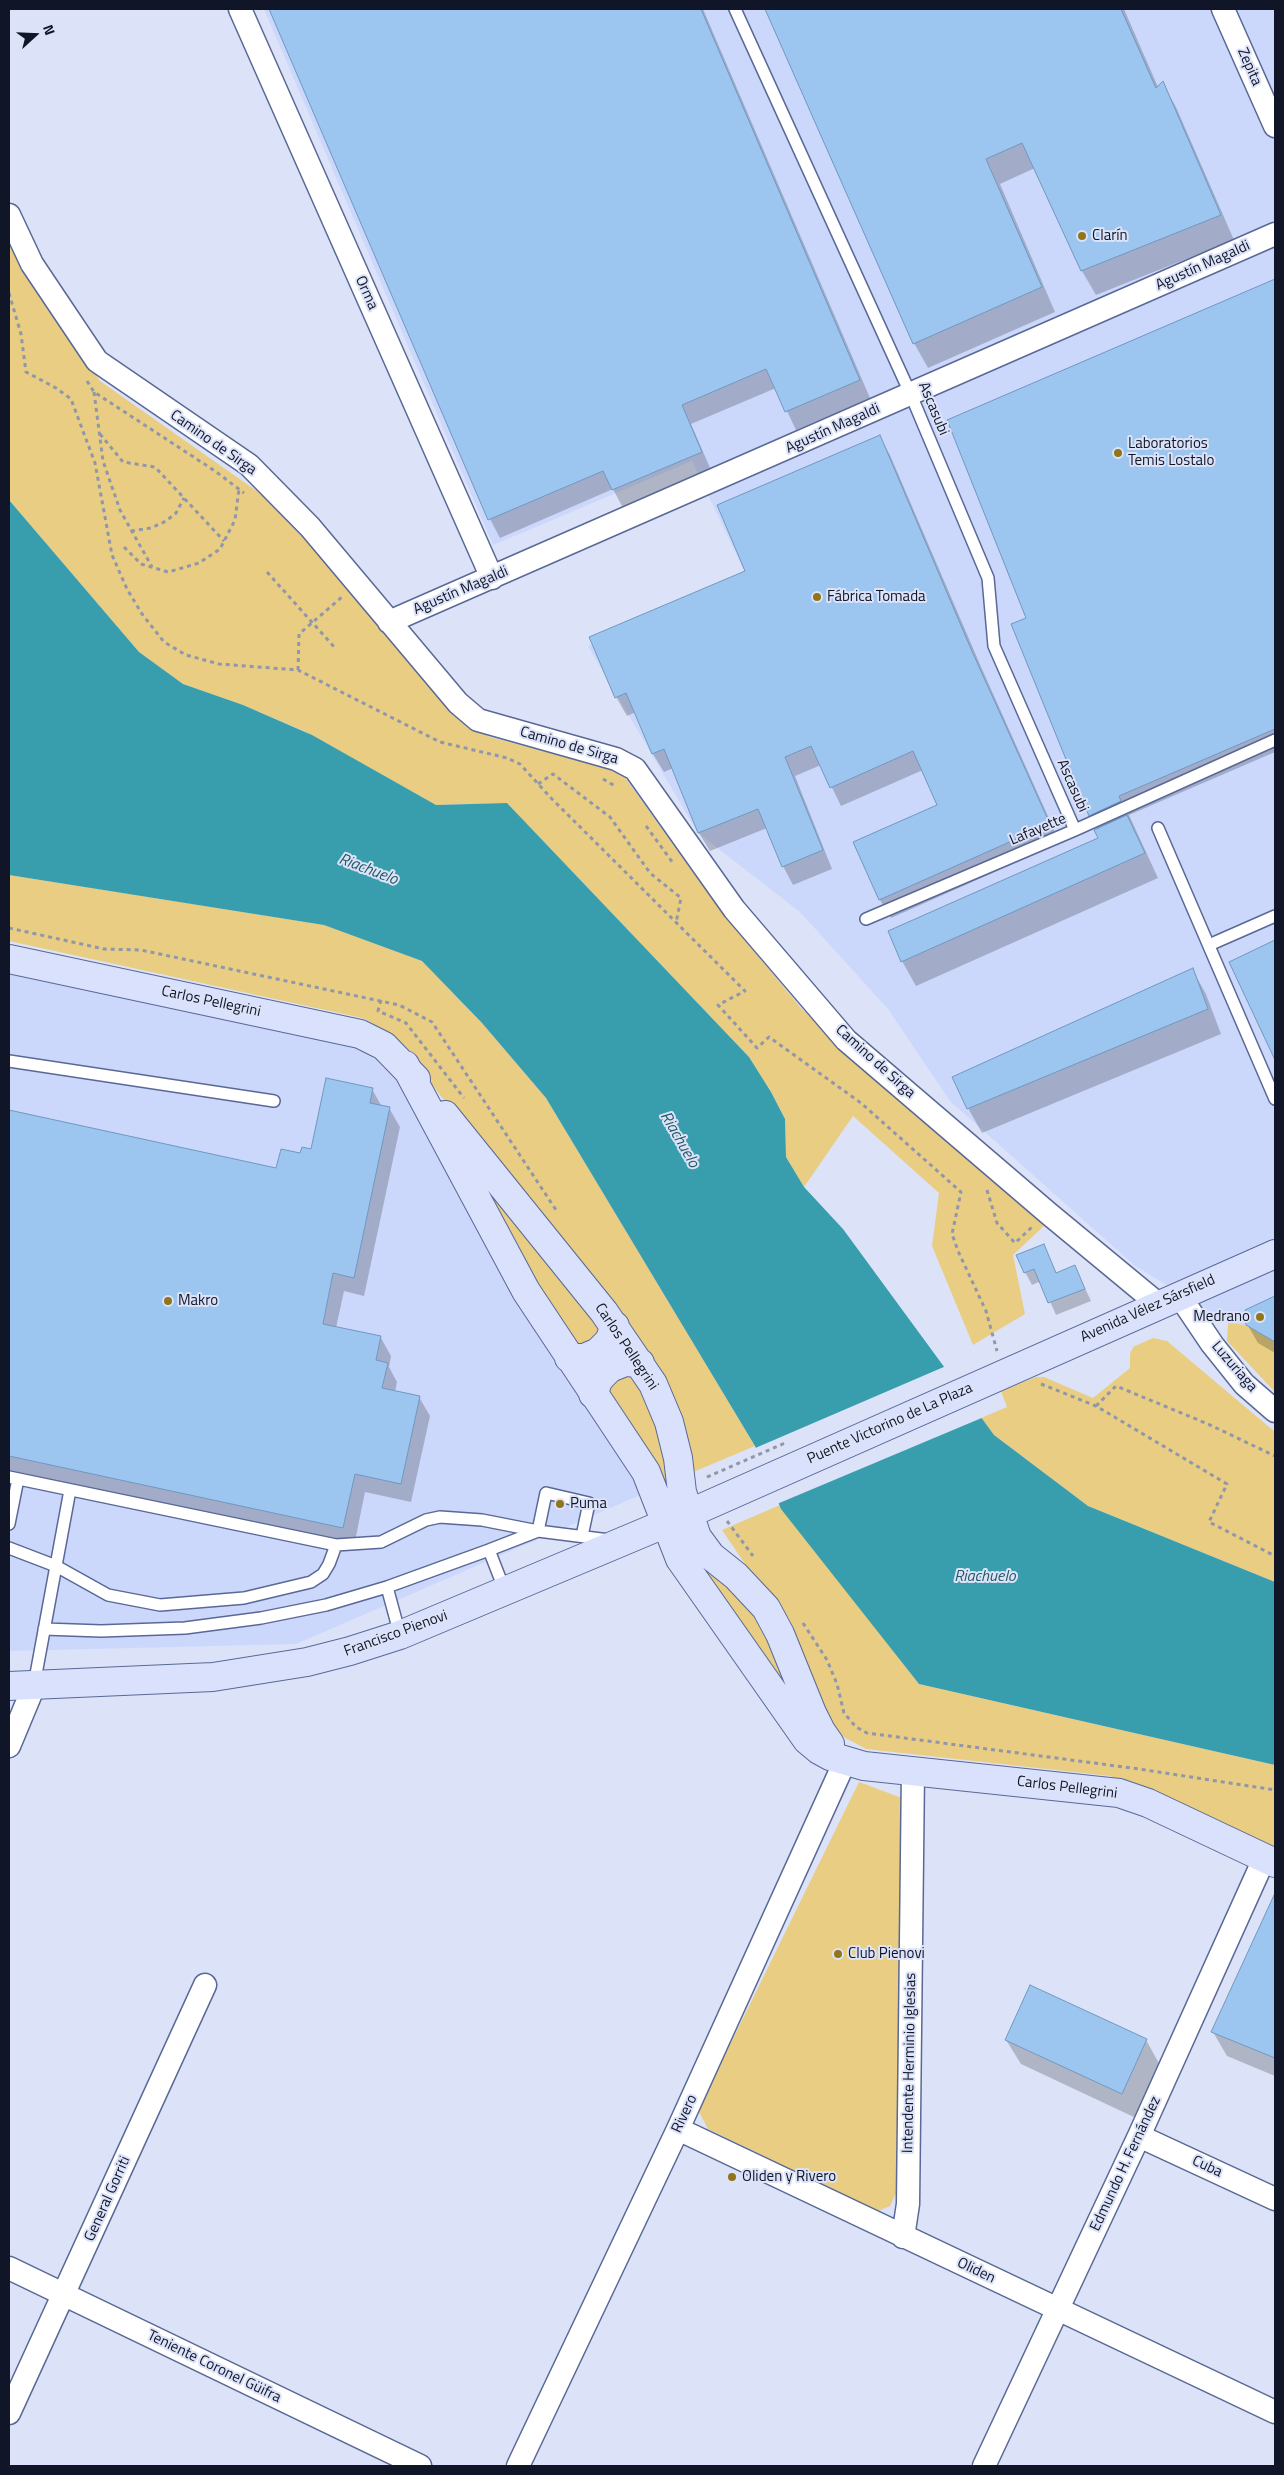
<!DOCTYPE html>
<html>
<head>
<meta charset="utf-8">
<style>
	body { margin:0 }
	#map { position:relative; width:1284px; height:2475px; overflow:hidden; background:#dce3f8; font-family:"Titillium Web",sans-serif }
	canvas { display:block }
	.frame { position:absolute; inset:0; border:10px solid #101528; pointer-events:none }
	.north { position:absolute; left:10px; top:10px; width:50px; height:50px; -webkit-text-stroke:4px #dce3f8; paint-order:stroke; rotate:70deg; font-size:14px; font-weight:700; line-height:20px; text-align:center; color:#101528 }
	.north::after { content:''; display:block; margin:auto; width:18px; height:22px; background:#101528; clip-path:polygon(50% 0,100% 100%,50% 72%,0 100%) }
</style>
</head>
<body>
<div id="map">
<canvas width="1284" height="2475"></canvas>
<div class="frame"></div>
<div class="north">N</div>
</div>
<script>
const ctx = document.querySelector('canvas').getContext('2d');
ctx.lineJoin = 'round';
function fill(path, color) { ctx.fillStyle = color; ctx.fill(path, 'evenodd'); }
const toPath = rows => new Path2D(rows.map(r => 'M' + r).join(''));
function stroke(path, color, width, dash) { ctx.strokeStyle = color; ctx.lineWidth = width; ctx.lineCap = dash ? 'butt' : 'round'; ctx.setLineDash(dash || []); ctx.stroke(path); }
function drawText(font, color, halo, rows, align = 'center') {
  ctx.font = font + ' "Titillium Web",sans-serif'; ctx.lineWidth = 4; ctx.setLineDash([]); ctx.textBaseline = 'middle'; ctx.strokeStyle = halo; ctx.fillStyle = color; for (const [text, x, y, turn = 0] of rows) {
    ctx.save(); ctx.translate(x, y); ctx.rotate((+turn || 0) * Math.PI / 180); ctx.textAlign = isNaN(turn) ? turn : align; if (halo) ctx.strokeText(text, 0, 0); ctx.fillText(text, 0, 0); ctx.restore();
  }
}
const built = toPath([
	[264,9,1275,9,1275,1342,1246,1325,1228,1323,1134,1265,950,1101,888,1009,800,912,698,833,588,646,745,573,692,461,493,545],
	[9,946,391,1042,453,1117,691,1473,296,1644,9,1651]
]);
const green = toPath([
	[9,238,31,279,100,381,271,501,388,633,426,683,467,726,490,737,621,772,723,914,801,1008,853,1057,1045,1225,1013,1255,1025,1314,973,1345,932,1246,939,1193,853,1116,804,1187,786,1157,785,1119,771,1092,749,1057,507,803,436,805,304,731,243,705,183,684,139,652,9,500],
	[9,875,325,925,422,961,482,1023,546,1098,755,1446,691,1473,616,1317,425,1076,387,1032,365,1019,353,1016,9,941],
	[443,1137,640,1363,682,1493,736,1576,812,1713,736,1636],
	[1228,1323,1246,1325,1275,1342,1275,1392,1227,1341],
	[1153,1338,1167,1341,1275,1432,1275,1582,1088,1506,994,1435,981,1418,1007,1407,1001,1391,1036,1377,1044,1377,1093,1398,1130,1368,1130,1354,1133,1347],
	[780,1505,919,1684,1275,1765,1275,1847,1160,1795,1110,1776,866,1749,838,1734,779,1614,722,1530],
	[859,1782,902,1798,898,2189,890,2206,878,2211,708,2129,698,2110]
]);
const water = toPath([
	[9,500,139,652,183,684,243,705,312,735,436,805,507,803,749,1057,771,1092,785,1119,786,1157,804,1187,843,1229,994,1435,1088,1506,1275,1582,1275,1765,919,1684,781,1509,755,1446,546,1098,482,1023,422,961,324,925,9,875]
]);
const pier = toPath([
	[946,1366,984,1417,777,1504,753,1449]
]);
const shadow = toPath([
	[270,9,703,9,870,398,796,430,776,388,691,424,711,470,623,508,613,489,500,538,490,519],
	[767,9,1124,9,1158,87,1162,83,1176,107,1234,240,1096,295,1082,271,1035,168,1000,184,1055,312,928,368,914,343],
	[1275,280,1275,752,1129,815,1158,878,916,986,902,961,1099,838,1098,829,1090,815,1027,619,948,420],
	[880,437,890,455,982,669,1060,843,891,918,880,900,855,842,939,806,923,770,841,806,821,765,795,776,832,869,793,885,783,866,767,828,710,851,699,833,673,768,664,772,653,754,636,712,627,716,616,697,747,571],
	[1275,941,1275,1057,1230,963],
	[1192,969,1206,994,1221,1034,982,1133,968,1108],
	[372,1089,382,1107,389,1108,400,1127,364,1296,344,1291,336,1328,381,1338,391,1356,389,1367,397,1382,395,1392,419,1397,430,1416,411,1502,365,1492,354,1546,9,1472,9,1112,277,1170,312,1151],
	[1043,1245,1057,1274,1075,1267,1091,1301,1056,1315,1041,1281,1032,1285,1025,1272],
	[1275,1298,1275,1353,1258,1343,1247,1324,1247,1311],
	[1275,1896,1275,2076,1227,2056,1213,2032],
	[1006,2040,1146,2040,1160,2065,1136,2118,1021,2064]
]);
const building = toPath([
	[269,9,701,9,860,380,785,412,766,369,682,405,702,452,612,490,603,471,488,520,269,9],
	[765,9,1121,9,1156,88,1163,81,1221,215,1081,271,1022,143,986,159,1042,287,913,344,765,9],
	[1275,279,1275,729,1119,796,1121,801,1089,816,1011,624,1026,618,947,420,1275,279],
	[880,435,971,649,1050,824,879,900,853,842,937,805,913,751,830,788,811,746,785,757,823,850,782,867,758,809,698,833,664,749,652,754,626,693,615,698,589,637,745,571,717,505,880,435],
	[1127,815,1145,853,901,962,888,931,1098,838,1094,830,1127,815],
	[1275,940,1275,1060,1229,962,1275,940],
	[1193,968,1208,1009,967,1109,952,1077,1193,968],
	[326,1078,373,1088,370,1103,390,1107,354,1278,333,1273,323,1324,381,1336,376,1360,388,1363,382,1388,420,1396,401,1484,355,1474,343,1528,9,1456,9,1110,276,1168,281,1149,300,1153,302,1147,311,1149,326,1078],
	[1044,1244,1056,1273,1075,1265,1085,1289,1048,1303,1034,1269,1024,1273,1016,1255,1044,1244],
	[1275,1296,1275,1342,1246,1325,1245,1310,1275,1296],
	[1275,1893,1275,2058,1211,2032,1275,1893],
	[1030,1985,1147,2039,1122,2094,1005,2040,1030,1985]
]);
const path = toPath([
	[9,293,21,334,26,372,56,388,71,399,95,463,112,555,127,589,142,614,164,642,186,655,219,664,298,670,440,742,507,758,520,764,551,798,745,991,718,1005,757,1048,769,1037,861,1103,961,1192,952,1234,958,1251,986,1311,997,1351],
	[87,381,94,392,215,471,244,493],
	[94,392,103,461,120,510,152,567],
	[100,434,123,462,155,467,224,541],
	[131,531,151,528,166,521,176,513,184,498],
	[124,547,141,564,168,572,199,563,220,549,235,520,239,489],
	[267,572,336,649],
	[298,670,299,634,342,597],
	[603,779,615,786],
	[538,784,553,774,610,817,650,873,681,898,676,923],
	[646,826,673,863],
	[9,928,104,949,141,950,399,1005,432,1022,558,1213],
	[381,1000,378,1011,406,1023,464,1098],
	[987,1190,997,1223,1015,1243,1032,1227],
	[1041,1384,1096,1406,1227,1484,1209,1522,1275,1556],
	[1096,1406,1116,1386,1208,1424,1275,1456],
	[707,1477,785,1443],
	[727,1521,753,1556],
	[803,1623,827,1660,837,1684,844,1713,856,1727,867,1733,1139,1769,1275,1790]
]);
const lane = toPath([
	[735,9,911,395,988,578,994,646,1075,830],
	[1158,828,1275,1099],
	[866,919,1075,830,1275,740],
	[1209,945,1275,916],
	[9,1061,274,1101],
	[9,1477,336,1545,381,1542,426,1520,440,1517,482,1520,538,1531,546,1493,589,1503,582,1536],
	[9,1524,18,1479],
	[9,1548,56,1566,108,1595,160,1605,244,1598,311,1582,323,1574,329,1564,336,1545],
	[387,1587,400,1635],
	[505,1591,489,1550,538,1531,609,1540],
	[44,1629,101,1631,185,1628,261,1618,326,1605,387,1587,489,1550],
	[34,1685,70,1490]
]);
const street = toPath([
	[240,9,492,578],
	[1223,9,1275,126],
	[9,215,32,264,97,361,249,465,310,527,458,703,478,720,616,759,635,769,734,909,846,1040,1048,1213,1158,1304],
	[389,622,1275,234],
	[1179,1295,1212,1344,1244,1384,1275,1411],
	[9,1746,34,1686],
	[678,2129,1275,2412],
	[1139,2136,1275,2199],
	[903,2237,908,2204,913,1770],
	[9,2268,420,2466],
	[9,2413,205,1985],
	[518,2466,678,2129,846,1759],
	[984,2466,1139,2136,1264,1859]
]);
const secondary = toPath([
	[9,959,360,1034,384,1046,416,1079],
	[405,1065,526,1291,646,1472,680,1559,807,1740,819,1750,830,1756,864,1766,1119,1793,1148,1803,1275,1863],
	[445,1115,604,1312,653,1384,669,1422,678,1458,682,1492,697,1537,711,1556,736,1576,766,1608,780,1634,812,1713,821,1731,830,1744],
	[569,1358,584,1358,598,1352,609,1341,615,1326],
	[593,1394,599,1379,610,1368,625,1362,640,1363],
	[9,1686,213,1677,307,1662,350,1651,400,1635,688,1514,1275,1254]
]);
const markers = [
	[1082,236,5,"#91751b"],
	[1118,453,5,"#91751b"],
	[817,597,5,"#91751b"],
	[168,1301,5,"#91751b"],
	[1260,1317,5,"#91751b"],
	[560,1504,5,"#91751b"],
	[838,1954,5,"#91751b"],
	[732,2177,5,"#91751b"]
];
const streetNames = [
	["Zepita",1249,67,66],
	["Agustín Magaldi",1203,266,-24],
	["Orma",366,293,66],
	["Ascasubi",933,409,67],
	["Agustín Magaldi",833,429,-24],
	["Camino de Sirga",213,443,35],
	["Agustín Magaldi",461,591,-23],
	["Camino de Sirga",569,746,16],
	["Ascasubi",1072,786,66],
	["Lafayette",1038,830,-23],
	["Carlos Pellegrini",211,1002,12],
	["Camino de Sirga",875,1062,42],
	["Avenida Vélez Sársfield",1148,1309,-24],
	["Carlos Pellegrini",626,1347,56],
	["Luzuriaga",1234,1367,49],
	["Puente Victorino de La Plaza",890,1424,-24],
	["Francisco Pienovi",396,1634,-20],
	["Carlos Pellegrini",1067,1788,7],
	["Intendente Herminio Iglesias",910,2063,-89],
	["Rivero",685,2114,-65],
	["Edmundo H. Fernández",1126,2164,-65],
	["Cuba",1207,2167,25],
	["General Gorriti",108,2199,-66],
	["Oliden",976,2271,25],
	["Teniente Coronel Güifra",214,2367,26]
];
const poiNames = [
	["Clarín",1092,236],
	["Laboratorios",1128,444],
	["Temis Lostalo",1128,461],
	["Fábrica Tomada",827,597],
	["Makro",178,1301],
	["Medrano",1250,1317,"right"],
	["Puma",570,1504],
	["Club Pienovi",848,1954],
	["Oliden y Rivero",742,2177]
];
const waterNames = [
	["Riachuelo",368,870,21],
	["Riachuelo",679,1140,60],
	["Riachuelo",985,1577]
];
fill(built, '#cbd8fb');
fill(green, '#e8cd83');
fill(water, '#389dac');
fill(pier, '#dce3f8');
fill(shadow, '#0003');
fill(building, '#9cc5f0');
stroke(building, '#7098c0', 1);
stroke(lane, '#596896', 14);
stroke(street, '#596896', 25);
stroke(secondary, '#596896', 30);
stroke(path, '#9097ab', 3, [4, 4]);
stroke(lane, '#fff', 11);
stroke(street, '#fff', 22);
stroke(secondary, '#d9e1fd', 28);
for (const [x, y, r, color] of markers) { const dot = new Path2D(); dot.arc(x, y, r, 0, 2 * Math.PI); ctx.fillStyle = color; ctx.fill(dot); stroke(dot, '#dce3f8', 2); }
drawText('15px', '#101528', '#dce3f8', streetNames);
drawText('15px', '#101528', '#dce3f8', poiNames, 'left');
drawText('italic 16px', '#235a63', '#dce3f8', waterNames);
</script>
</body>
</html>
